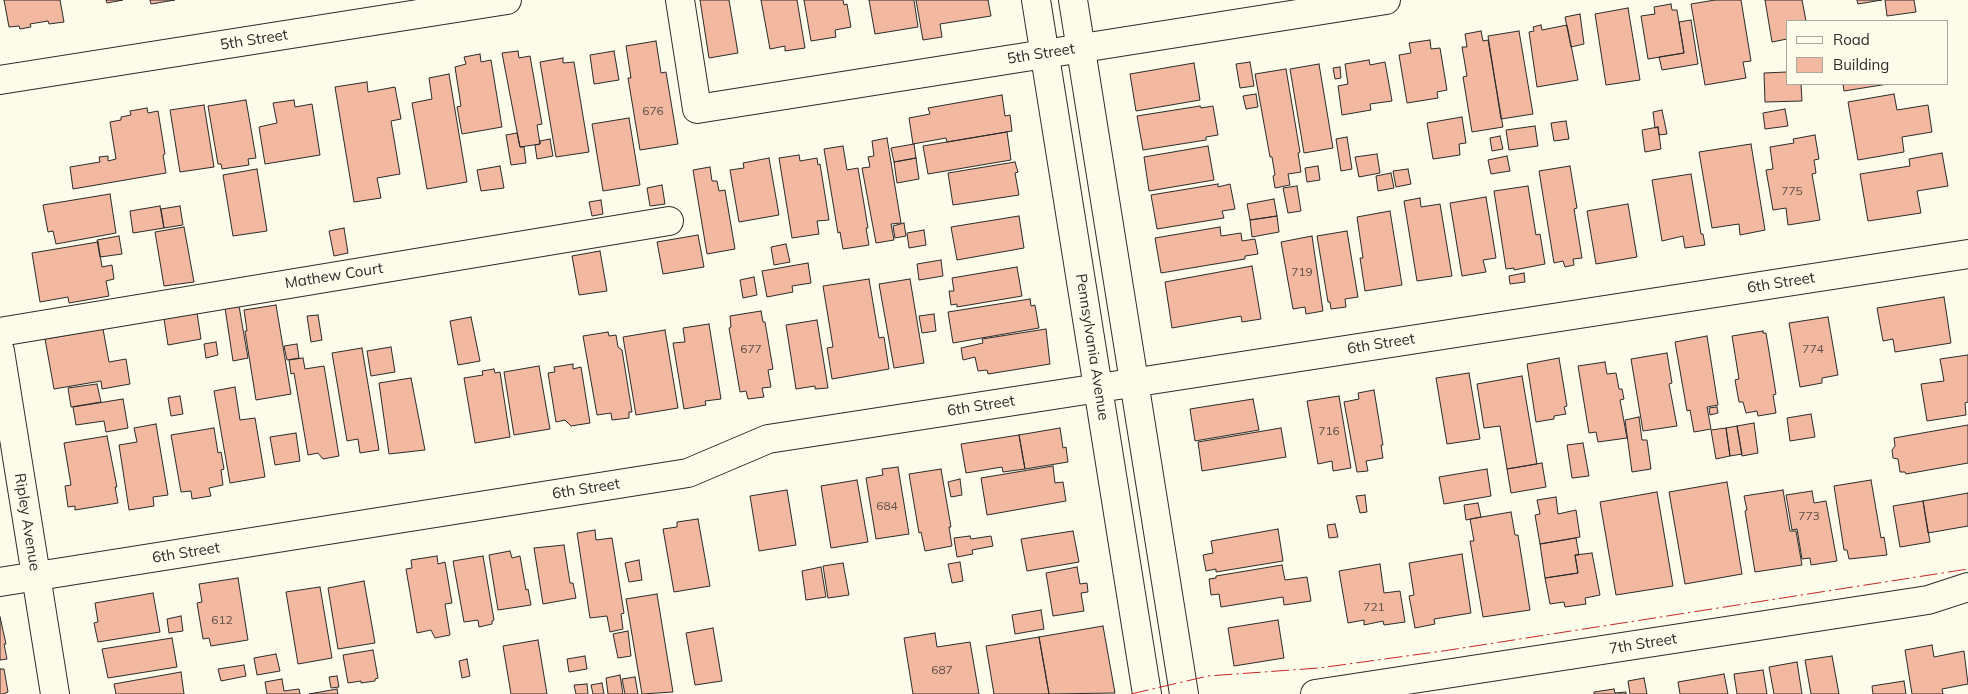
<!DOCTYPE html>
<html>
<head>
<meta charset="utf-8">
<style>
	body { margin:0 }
	#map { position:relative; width:1968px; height:694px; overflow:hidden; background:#fdfbea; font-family:Mulish,sans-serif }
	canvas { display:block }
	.legend { position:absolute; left:1786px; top:20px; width:162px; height:65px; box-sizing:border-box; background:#fdfbea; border:1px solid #a9a89e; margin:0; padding:6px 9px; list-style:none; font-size:15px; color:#2b2b2b }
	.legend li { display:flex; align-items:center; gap:10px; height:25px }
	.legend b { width:25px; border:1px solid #a9a89e }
</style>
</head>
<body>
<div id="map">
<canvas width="1968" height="694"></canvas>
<ul class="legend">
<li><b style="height:6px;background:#fdfbea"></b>Road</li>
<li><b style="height:14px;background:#f2b8a0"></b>Building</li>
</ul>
</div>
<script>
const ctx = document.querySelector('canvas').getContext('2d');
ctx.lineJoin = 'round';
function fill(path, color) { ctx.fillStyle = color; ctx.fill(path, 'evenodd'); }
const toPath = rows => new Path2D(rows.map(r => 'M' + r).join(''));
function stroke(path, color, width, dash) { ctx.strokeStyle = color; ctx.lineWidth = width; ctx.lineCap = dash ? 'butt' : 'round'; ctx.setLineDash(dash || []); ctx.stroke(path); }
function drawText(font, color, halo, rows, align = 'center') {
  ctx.font = font + ' Mulish,sans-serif'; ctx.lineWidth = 4; ctx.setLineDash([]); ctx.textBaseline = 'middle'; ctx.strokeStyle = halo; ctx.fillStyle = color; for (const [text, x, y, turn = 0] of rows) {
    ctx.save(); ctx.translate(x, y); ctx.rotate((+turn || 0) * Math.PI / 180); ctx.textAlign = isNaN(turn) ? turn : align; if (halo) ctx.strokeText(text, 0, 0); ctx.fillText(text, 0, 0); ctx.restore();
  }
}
const building = toPath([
	[4,0,60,0,64,22,49,24,48,21,30,24,31,27,20,29,19,26,9,27,4,0],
	[106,0,123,0,107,3,106,0],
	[150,0,175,0,151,4,150,0],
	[700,0,729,0,738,53,709,58,700,0],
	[761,0,797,0,805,48,785,51,785,46,770,49,761,0],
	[804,0,843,0,844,5,847,4,851,27,835,30,836,37,811,41,804,0],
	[869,0,914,0,918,27,875,34,869,0],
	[916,0,988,0,991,16,940,24,942,37,923,40,916,0],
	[1715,0,1741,0,1751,61,1743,62,1746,78,1705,85,1691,4,1715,0],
	[1765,0,1802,0,1806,21,1787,21,1787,39,1772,42,1765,0],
	[1857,0,1882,0,1858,4,1857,0],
	[1885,0,1914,0,1916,12,1887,16,1885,0],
	[1671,4,1672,10,1677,10,1684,53,1648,59,1641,16,1655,14,1654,7,1671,4],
	[1628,8,1640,80,1606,85,1595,14,1628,8],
	[1580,14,1584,44,1571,47,1565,17,1580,14],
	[1691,20,1698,64,1662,70,1659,57,1684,53,1679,22,1691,20],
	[1541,25,1542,30,1567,25,1578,80,1537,87,1529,32,1534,31,1533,27,1541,25],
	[1481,31,1483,41,1488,40,1503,127,1472,132,1463,77,1467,76,1462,47,1467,47,1465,34,1481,31],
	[1519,31,1533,114,1501,119,1488,36,1519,31],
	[1430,40,1431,49,1440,48,1447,90,1437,92,1438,98,1407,103,1399,55,1411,53,1409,43,1430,40],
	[656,41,661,73,666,72,678,144,640,150,628,78,631,78,626,46,656,41],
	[518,51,519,58,530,56,542,124,537,125,540,144,520,147,502,53,518,51],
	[614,51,619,80,594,84,590,55,614,51],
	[480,54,481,62,491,60,502,127,462,134,457,107,461,106,455,67,466,64,464,57,480,54],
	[563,58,563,63,574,62,589,152,556,157,540,62,563,58],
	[1369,60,1370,65,1385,62,1392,101,1370,104,1371,110,1342,115,1338,86,1348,84,1345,64,1369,60],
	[1250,62,1254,86,1240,88,1236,64,1250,62],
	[1194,63,1200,100,1136,111,1130,74,1194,63],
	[1319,64,1333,148,1304,153,1290,69,1319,64],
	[1340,67,1341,78,1335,79,1333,68,1340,67],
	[1286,69,1300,152,1298,153,1301,172,1288,174,1290,185,1275,188,1273,176,1275,175,1272,157,1270,157,1255,74,1286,69],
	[1787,72,1787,84,1801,84,1802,101,1765,102,1764,73,1787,72],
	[449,74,467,182,427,189,412,103,432,99,429,78,449,74],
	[367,82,368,92,395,87,401,119,391,121,400,174,377,178,381,198,354,202,335,87,367,82],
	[1843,84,1888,84,1844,91,1843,84],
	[1256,94,1258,107,1246,109,1243,96,1256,94],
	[1894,94,1897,110,1928,105,1932,132,1902,137,1904,152,1858,160,1848,102,1894,94],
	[1002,95,1005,116,1010,115,1012,131,947,142,946,138,913,144,909,118,930,114,928,108,1002,95],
	[246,100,256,158,248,159,249,165,222,169,221,164,218,164,208,106,246,100],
	[294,100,295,107,312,104,320,155,265,164,259,127,277,123,273,103,294,100],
	[204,105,214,167,180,172,170,110,204,105],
	[1200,106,1201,108,1213,106,1218,135,1206,137,1206,140,1143,150,1137,116,1200,106],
	[147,108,148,113,158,111,165,154,163,155,166,173,73,189,70,167,100,162,99,157,108,156,108,161,116,159,110,122,121,120,121,117,131,115,130,111,147,108],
	[1785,109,1788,126,1765,129,1763,113,1785,109],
	[1662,110,1667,134,1659,135,1658,127,1655,128,1653,112,1662,110],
	[1462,117,1466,143,1459,144,1460,155,1433,159,1427,123,1462,117],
	[629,118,640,185,603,191,592,124,629,118],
	[1566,121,1569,139,1554,141,1551,123,1566,121],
	[1535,126,1538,146,1509,150,1506,130,1535,126],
	[1658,127,1661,149,1645,152,1642,130,1658,127],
	[1007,132,1011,160,928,174,923,146,1007,132],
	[517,133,520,147,524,147,526,163,511,165,506,135,517,133],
	[1815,135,1819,159,1814,160,1816,173,1812,174,1820,220,1788,225,1786,208,1773,210,1766,170,1773,169,1770,147,1794,143,1793,139,1815,135],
	[1500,136,1503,149,1492,151,1490,138,1500,136],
	[1347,137,1352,169,1341,171,1336,139,1347,137],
	[887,138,901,223,891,224,894,240,876,243,862,168,870,167,868,157,874,156,872,141,887,138],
	[550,139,553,156,537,159,535,145,540,144,540,141,550,139],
	[914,144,916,158,894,162,891,148,914,144],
	[1751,144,1765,230,1740,235,1739,224,1712,228,1699,152,1751,144],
	[843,146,847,170,858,168,868,228,866,228,869,245,843,249,840,232,838,233,824,149,843,146],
	[1208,146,1214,180,1149,191,1144,157,1208,146],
	[1942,153,1948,186,1917,191,1921,213,1868,221,1860,174,1910,166,1909,159,1942,153],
	[1377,154,1380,173,1359,177,1355,157,1377,154],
	[799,155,800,161,817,158,818,165,820,164,829,220,817,221,819,234,792,238,779,158,799,155],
	[1507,156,1510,171,1491,174,1488,160,1507,156],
	[769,158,779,215,739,222,730,170,744,168,743,163,769,158],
	[916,158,919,179,897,183,894,162,916,158],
	[1015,162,1018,172,1015,173,1019,195,953,205,948,173,1015,162],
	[500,166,504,188,481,191,477,170,500,166],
	[1318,166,1320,180,1307,182,1305,168,1318,166],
	[1570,166,1577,208,1574,209,1582,258,1573,259,1574,265,1565,267,1563,261,1554,263,1539,171,1570,166],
	[710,167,712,181,717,181,719,191,725,190,735,249,707,254,693,170,710,167],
	[257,169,267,231,233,236,223,175,257,169],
	[1408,169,1411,184,1396,187,1393,171,1408,169],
	[1391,173,1394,188,1378,191,1376,176,1391,173],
	[1691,174,1701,234,1703,234,1705,245,1685,248,1683,236,1662,241,1652,180,1691,174],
	[1218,184,1218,187,1230,184,1235,209,1222,211,1224,218,1157,229,1151,195,1218,184],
	[662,185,665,204,650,206,647,188,662,185],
	[1297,186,1301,211,1288,213,1283,188,1297,186],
	[1528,186,1536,235,1540,234,1545,264,1514,270,1514,268,1506,269,1494,191,1528,186],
	[110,194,116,233,56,244,53,231,48,232,43,205,110,194],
	[1486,197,1496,258,1483,260,1486,272,1462,276,1450,203,1486,197],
	[1420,198,1421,207,1440,204,1452,276,1417,281,1404,201,1420,198],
	[1274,199,1277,216,1250,220,1247,204,1274,199],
	[601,200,603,214,592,216,589,202,601,200],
	[1628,204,1637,257,1596,264,1587,211,1628,204],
	[160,206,164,228,133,233,130,211,160,206],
	[180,206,183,225,164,228,161,209,180,206],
	[1390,211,1402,285,1365,291,1360,258,1363,258,1357,217,1390,211],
	[1019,216,1024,248,957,260,951,227,1019,216],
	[1277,216,1279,232,1252,237,1250,220,1277,216],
	[904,223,906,236,895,238,893,226,904,223],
	[184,227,194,282,164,286,155,232,184,227],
	[1220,227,1221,236,1241,233,1242,241,1255,239,1258,254,1245,256,1245,259,1161,273,1155,238,1220,227],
	[344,228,348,253,334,256,329,231,344,228],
	[924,230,926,245,909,248,907,233,924,230],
	[1347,231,1358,297,1345,299,1346,307,1331,309,1330,302,1328,302,1317,236,1347,231],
	[698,235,704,267,663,274,657,242,698,235],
	[119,236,122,254,100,257,97,240,119,236],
	[1312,236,1323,311,1306,314,1305,307,1293,309,1281,242,1312,236],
	[98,242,102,267,112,265,114,279,106,281,109,296,69,303,68,297,40,302,32,253,98,242],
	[786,244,790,262,774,265,771,247,786,244],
	[600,251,607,291,579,295,572,256,600,251],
	[941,260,943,276,919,280,917,264,941,260],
	[808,263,811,283,792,286,793,292,767,297,762,271,808,263],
	[1252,266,1261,319,1242,322,1241,316,1172,328,1165,282,1252,266],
	[1017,267,1022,296,957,307,957,304,951,305,949,291,954,291,952,278,1017,267],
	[1524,273,1525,282,1510,284,1509,276,1524,273],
	[754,277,757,295,743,298,740,280,754,277],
	[869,279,879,338,884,337,889,369,832,379,827,348,833,347,823,286,869,279],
	[910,279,924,363,894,368,879,284,910,279],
	[1944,297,1951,343,1895,352,1893,339,1883,341,1877,308,1944,297],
	[1030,299,1031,306,1035,305,1039,328,953,343,948,312,1030,299],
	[276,305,291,394,256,400,245,331,247,331,244,310,276,305],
	[239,306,248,358,233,361,225,308,239,306],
	[761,311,763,322,765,322,773,369,768,370,771,387,762,388,764,397,748,399,746,391,740,392,729,328,731,327,730,316,761,311],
	[197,313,201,339,168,345,164,319,197,313],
	[934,314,936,331,922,333,919,316,934,314],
	[318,315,322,340,311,342,307,316,318,315],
	[471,317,480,361,458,365,450,321,471,317],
	[1828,317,1838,375,1822,378,1822,383,1800,387,1789,323,1828,317],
	[817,320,828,388,815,389,815,386,796,389,786,325,817,320],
	[709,324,721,399,705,401,706,405,684,409,673,343,685,342,683,328,709,324],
	[103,329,109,362,126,359,130,384,102,389,101,381,54,389,45,339,103,329],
	[1046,329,1050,364,988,374,987,370,978,371,975,357,963,360,961,348,983,343,982,339,1046,329],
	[665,330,678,408,636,415,623,337,665,330],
	[1763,331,1763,333,1766,333,1776,394,1773,395,1776,413,1758,416,1757,411,1746,413,1743,402,1739,402,1735,380,1739,379,1732,336,1763,331],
	[608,332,609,336,616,335,618,347,622,350,632,412,629,412,629,418,612,420,611,413,597,415,583,336,608,332],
	[1707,336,1718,405,1707,407,1711,429,1694,432,1690,410,1687,411,1675,342,1707,336],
	[216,342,218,355,206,358,204,344,216,342],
	[297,344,299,358,287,360,284,346,297,344],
	[391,347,395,372,371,376,367,351,391,347],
	[362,348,379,450,360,453,358,439,347,441,332,353,362,348],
	[1667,353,1672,383,1669,384,1677,426,1643,431,1631,359,1667,353],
	[1968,355,1968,402,1965,403,1966,415,1927,421,1921,384,1944,381,1940,359,1968,355],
	[303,358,305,369,324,366,339,456,323,459,318,453,308,455,294,373,291,374,289,360,303,358],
	[1559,358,1567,406,1564,407,1566,414,1554,416,1554,419,1536,422,1527,364,1559,358],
	[1605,362,1607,374,1616,373,1619,389,1622,389,1624,399,1620,400,1627,438,1598,442,1596,432,1589,433,1578,366,1605,362],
	[573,364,573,369,581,367,590,423,571,426,565,420,556,422,548,373,555,372,554,367,573,364],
	[539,366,550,429,514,435,504,372,539,366],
	[494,369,495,373,500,372,510,437,475,443,464,378,483,375,482,371,494,369],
	[1469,373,1480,439,1447,444,1436,378,1469,373],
	[1522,376,1537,464,1507,469,1500,426,1484,428,1477,384,1522,376],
	[411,378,425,450,389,454,379,383,411,378],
	[97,384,101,402,71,407,68,388,97,384],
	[235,387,240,420,255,418,265,477,230,483,214,391,235,387],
	[1374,390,1383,445,1381,445,1383,458,1366,461,1368,471,1357,472,1344,402,1359,399,1358,393,1374,390],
	[180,396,183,414,171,416,168,398,180,396],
	[1339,396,1351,468,1333,471,1332,461,1318,464,1307,401,1339,396],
	[123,399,128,428,106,432,104,421,76,425,73,407,123,399],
	[1253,399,1259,430,1195,441,1190,409,1253,399],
	[1717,407,1718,413,1710,415,1709,408,1717,407],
	[1811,414,1815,437,1790,441,1787,418,1811,414],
	[1639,417,1642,440,1647,440,1651,469,1632,472,1625,420,1639,417],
	[1754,423,1758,453,1742,456,1737,426,1754,423],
	[156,424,168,495,153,497,154,506,129,510,119,445,137,442,134,428,156,424],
	[1968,425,1968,463,1906,474,1905,472,1900,472,1898,459,1893,458,1892,450,1895,446,1894,438,1968,425],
	[1737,426,1742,454,1730,456,1726,428,1737,426],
	[214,428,218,453,221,452,224,469,221,470,223,485,209,488,211,496,192,499,191,491,181,492,171,435,214,428],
	[1060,428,1063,448,1066,447,1068,462,1025,469,1019,435,1060,428],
	[1281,428,1286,457,1202,471,1198,442,1281,428],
	[1726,428,1730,456,1716,459,1711,430,1726,428],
	[296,433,300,461,275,465,270,437,296,433],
	[1019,435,1025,469,1003,472,1002,467,966,473,961,444,1019,435],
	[107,436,117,487,115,487,118,503,75,510,75,506,68,507,65,486,71,485,64,443,107,436],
	[1583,443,1589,476,1572,478,1567,445,1583,443],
	[1542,463,1546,487,1511,493,1507,469,1542,463],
	[1053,466,1055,483,1063,482,1066,501,987,515,981,478,1053,466],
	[898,467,909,534,876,539,866,478,883,475,882,469,898,467],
	[941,469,951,527,949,527,952,546,925,551,921,532,919,533,909,474,941,469],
	[1487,469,1491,496,1444,504,1439,477,1487,469],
	[960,479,962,495,951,497,948,482,960,479],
	[857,480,868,542,831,548,821,486,857,480],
	[1871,480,1881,538,1884,537,1887,555,1849,559,1847,550,1844,550,1834,486,1871,480],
	[1727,482,1742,574,1685,584,1669,492,1727,482],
	[787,490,796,545,759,551,750,496,787,490],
	[1783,490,1790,531,1796,531,1802,565,1755,572,1745,511,1747,510,1744,496,1783,490],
	[1812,491,1814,503,1826,501,1837,561,1811,565,1810,558,1802,559,1797,529,1792,530,1786,495,1812,491],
	[1657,492,1673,586,1616,595,1600,502,1657,492],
	[1968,493,1968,526,1928,533,1923,501,1968,493],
	[1365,495,1367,512,1360,513,1356,496,1365,495],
	[1556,497,1558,514,1576,510,1580,537,1540,544,1535,515,1540,514,1537,500,1556,497],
	[1923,501,1930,542,1900,547,1893,506,1923,501],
	[1478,503,1481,517,1466,520,1464,505,1478,503],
	[1511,512,1515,535,1518,535,1530,610,1483,617,1470,541,1474,541,1470,519,1511,512],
	[698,519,710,586,674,592,663,529,677,527,677,522,698,519],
	[1335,524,1338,537,1329,538,1327,525,1335,524],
	[1278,529,1283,561,1216,572,1216,569,1206,571,1203,555,1213,553,1211,541,1278,529],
	[595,530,596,540,612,538,624,613,621,614,623,629,610,632,607,616,590,618,577,533,595,530],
	[1073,531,1079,562,1027,571,1021,539,1073,531],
	[970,536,971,539,991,536,993,546,972,550,973,554,957,557,954,538,970,536],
	[1576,538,1579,555,1575,555,1578,573,1545,578,1540,544,1576,538],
	[564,545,570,583,573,583,576,598,543,604,534,548,564,545],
	[510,551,512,558,520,556,526,590,528,589,531,605,498,610,489,555,510,551],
	[1592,553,1600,595,1585,598,1586,604,1565,607,1564,602,1550,604,1545,578,1578,573,1575,555,1592,553],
	[1462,554,1471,613,1434,619,1435,624,1415,628,1409,596,1414,595,1409,563,1462,554],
	[437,556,438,564,445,562,452,603,445,604,450,635,435,638,431,630,417,633,406,569,412,568,411,560,437,556],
	[483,556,494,620,492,621,492,624,479,627,478,620,464,622,453,561,483,556],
	[639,560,642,580,629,582,625,563,639,560],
	[960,562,963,581,952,583,948,564,960,562],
	[843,563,849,595,828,598,823,566,843,563],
	[1380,564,1384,593,1400,591,1405,622,1384,625,1383,621,1364,625,1364,620,1348,623,1339,571,1380,564],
	[1282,565,1285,580,1307,577,1311,601,1284,605,1283,597,1221,607,1219,594,1211,595,1209,579,1216,578,1216,576,1282,565],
	[821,567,826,597,806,600,802,571,821,567],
	[1077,567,1080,584,1087,583,1088,592,1081,593,1084,611,1053,616,1046,573,1077,567],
	[238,578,248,640,211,646,209,638,203,639,197,603,202,602,199,584,238,578],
	[364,581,375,643,338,649,328,588,364,581],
	[320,587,332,658,298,664,286,592,320,587],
	[153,593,160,632,98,642,94,623,98,622,95,603,153,593],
	[657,594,673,692,642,694,626,599,657,594],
	[1041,610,1044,629,1015,634,1012,615,1041,610],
	[181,616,183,631,169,633,167,619,181,616],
	[0,617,6,644,4,644,7,659,0,660,0,617],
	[1278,620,1284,658,1234,666,1228,628,1278,620],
	[1103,626,1115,693,1049,694,1039,637,1103,626],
	[713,628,722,681,695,685,686,633,713,628],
	[628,631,631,656,618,658,613,634,628,631],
	[935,633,937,647,970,642,979,694,913,694,904,638,935,633],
	[1039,637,1049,694,994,694,986,646,1039,637],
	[172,638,177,667,108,678,102,649,172,638],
	[538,640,547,694,511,694,503,646,538,640],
	[1932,645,1934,657,1964,651,1968,684,1942,689,1943,694,1912,694,1905,650,1932,645],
	[373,650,378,678,375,679,375,681,361,683,361,681,348,683,343,655,373,650],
	[276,654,280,671,257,675,254,658,276,654],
	[585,656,587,669,569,672,567,659,585,656],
	[1832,656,1839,694,1811,694,1805,660,1832,656],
	[467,659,470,676,462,678,459,661,467,659],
	[1797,662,1802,694,1774,694,1769,667,1797,662],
	[244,665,246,676,221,681,218,669,244,665],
	[0,669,4,669,8,692,3,694,0,694,0,669],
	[1763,670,1767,694,1737,694,1734,674,1763,670],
	[181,672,184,694,116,694,114,684,181,672],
	[1724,674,1728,694,1680,694,1678,682,1724,674],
	[620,675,623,694,608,694,606,678,620,675],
	[337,676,339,687,331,688,329,677,337,676],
	[635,677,638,694,625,694,622,679,635,677],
	[1644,678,1647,694,1630,694,1628,681,1644,678],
	[282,679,284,691,299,689,300,694,267,694,265,682,282,679],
	[1904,681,1906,694,1873,694,1872,686,1904,681],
	[602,683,604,694,593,694,591,685,602,683],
	[587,684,588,694,576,694,574,685,587,684],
	[337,689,338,694,309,694,337,689],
	[1614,689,1615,693,1626,692,1626,694,1594,694,1594,692,1614,689]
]);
const minor = toPath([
	[680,0,697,109,1386,0],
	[1036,0,1147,694],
	[1073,0,1184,694],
	[0,80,507,0],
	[0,332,669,221],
	[0,351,55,694],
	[0,582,688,473,768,439,1968,254],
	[1315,694,1928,600,1968,587]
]);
const power = toPath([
	[1131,694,1208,676,1319,668,1443,651,1968,569]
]);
const numberNames = [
	["676",653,111],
	["775",1792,191],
	["719",1302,272],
	["677",751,349],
	["774",1813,349],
	["716",1329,431],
	["684",887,506],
	["773",1809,516],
	["721",1374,607],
	["612",222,620],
	["687",942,670]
];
const streetNames = [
	["5th Street",254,40,-9],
	["5th Street",1041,54,-9],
	["Mathew Court",334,276,-9],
	["6th Street",1781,283,-9],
	["6th Street",1381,344,-9],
	["Pennsylvania Avenue",1092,347,81],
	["6th Street",981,406,-9],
	["6th Street",586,489,-9],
	["Ripley Avenue",27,522,81],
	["6th Street",186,553,-9],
	["7th Street",1643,644,-9]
];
fill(building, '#f2b8a0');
stroke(building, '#2b2b2b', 1);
stroke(minor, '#2b2b2b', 30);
stroke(minor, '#fdfbea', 28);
stroke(power, '#c62828', 1, [18, 4, 2.5, 4]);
drawText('12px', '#5d4e48', null, numberNames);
drawText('15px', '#2b2b2b', '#fdfbea', streetNames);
</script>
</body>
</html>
